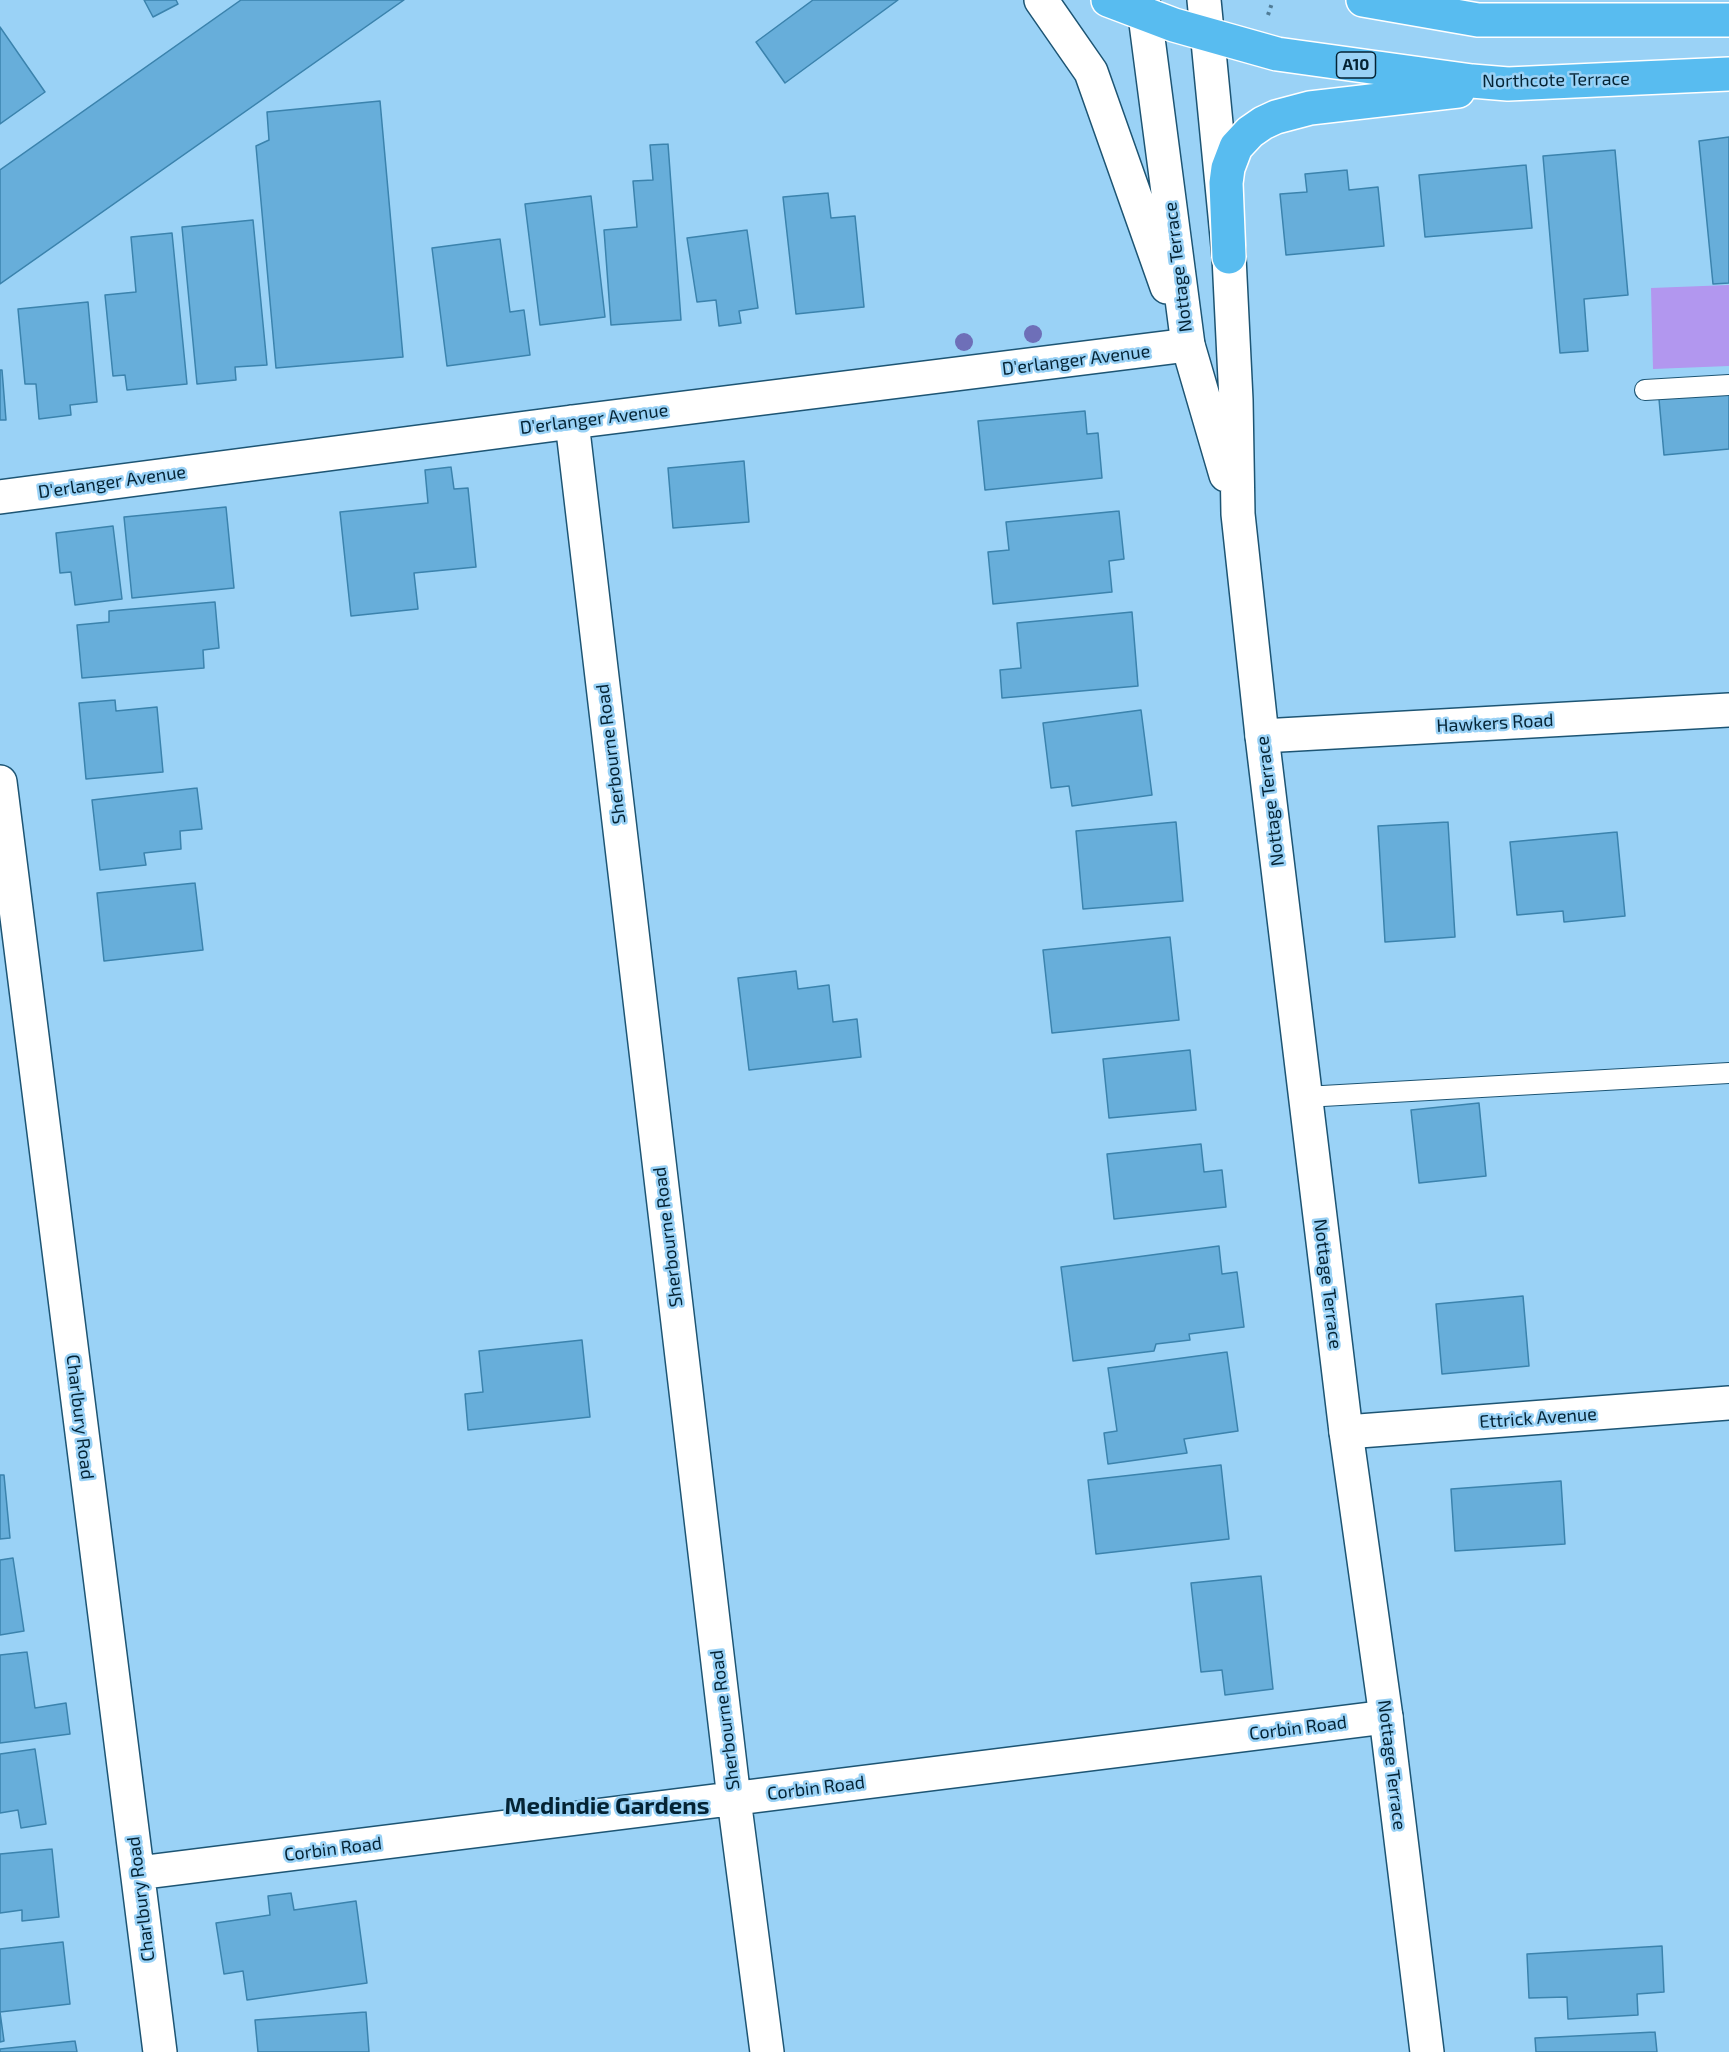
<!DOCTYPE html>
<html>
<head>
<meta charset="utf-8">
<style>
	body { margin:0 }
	canvas { display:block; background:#9ad2f6 }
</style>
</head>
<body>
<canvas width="1729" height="2052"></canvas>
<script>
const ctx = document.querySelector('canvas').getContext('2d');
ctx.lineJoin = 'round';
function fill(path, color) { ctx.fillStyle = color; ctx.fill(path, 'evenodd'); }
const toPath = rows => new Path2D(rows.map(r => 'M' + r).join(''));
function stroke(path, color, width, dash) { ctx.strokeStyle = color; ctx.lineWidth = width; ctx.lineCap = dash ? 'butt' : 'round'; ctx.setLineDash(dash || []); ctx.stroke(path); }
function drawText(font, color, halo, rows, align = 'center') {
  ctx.font = font + ' "Exo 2",sans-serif'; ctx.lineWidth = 5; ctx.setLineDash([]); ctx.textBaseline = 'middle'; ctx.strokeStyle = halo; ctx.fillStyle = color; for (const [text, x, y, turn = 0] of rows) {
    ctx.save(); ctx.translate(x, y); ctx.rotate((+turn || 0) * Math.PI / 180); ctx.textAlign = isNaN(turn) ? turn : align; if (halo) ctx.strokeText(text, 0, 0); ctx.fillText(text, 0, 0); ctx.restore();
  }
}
const green = toPath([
	[1729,285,1729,366,1653,369,1651,288]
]);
const building = toPath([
	[144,0,176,0,178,4,153,17,144,0],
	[241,0,404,0,0,284,0,170,241,0],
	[813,0,898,0,785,83,756,42,813,0],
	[0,27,45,92,0,124,0,27],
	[380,101,403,357,276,368,256,146,269,140,267,112,380,101],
	[1729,137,1729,283,1713,284,1699,141,1729,137],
	[668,144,681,320,611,325,604,230,637,227,633,181,653,180,650,145,668,144],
	[1615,150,1628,295,1584,299,1588,351,1560,353,1543,156,1615,150],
	[1526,165,1532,228,1425,237,1419,175,1526,165],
	[1347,170,1349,190,1378,187,1384,246,1286,255,1280,194,1307,192,1305,174,1347,170],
	[828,193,831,218,855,216,864,307,796,314,783,197,828,193],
	[591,196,605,317,540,325,525,204,591,196],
	[253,220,267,365,235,367,236,380,197,384,182,227,253,220],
	[747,230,758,308,739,311,741,323,719,326,716,300,697,302,687,238,747,230],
	[172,233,187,384,127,390,125,375,113,376,105,295,136,292,131,237,172,233],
	[500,239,510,312,524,310,530,355,447,366,432,248,500,239],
	[88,302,97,402,70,405,71,415,39,419,36,384,25,384,18,309,88,302],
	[0,370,2,370,6,420,0,420,0,370],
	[1729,393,1729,449,1664,455,1659,399,1729,393],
	[1085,411,1087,434,1098,433,1102,478,985,490,978,421,1085,411],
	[744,461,749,522,673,528,668,468,744,461],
	[451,467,454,489,468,488,476,567,414,573,418,609,351,616,340,512,428,503,425,470,451,467],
	[226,507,234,588,132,598,124,517,226,507],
	[1119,511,1124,559,1109,561,1112,592,993,604,988,552,1009,550,1006,522,1119,511],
	[113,526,122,599,75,605,71,572,60,573,56,533,113,526],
	[215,602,219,648,203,650,204,668,82,678,77,625,109,622,109,611,215,602],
	[1132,612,1138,686,1002,698,1000,670,1021,668,1017,623,1132,612],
	[115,700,116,711,157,707,163,772,86,779,79,703,115,700],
	[1141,710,1152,795,1072,806,1069,786,1051,788,1043,723,1141,710],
	[197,788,202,829,180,831,181,849,144,853,146,865,100,870,92,800,197,788],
	[1176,822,1183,901,1083,909,1076,831,1176,822],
	[1448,822,1455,937,1385,942,1378,826,1448,822],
	[1617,832,1625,916,1564,922,1563,911,1517,915,1510,842,1617,832],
	[195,883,203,950,104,961,97,893,195,883],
	[1170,937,1179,1020,1052,1033,1043,950,1170,937],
	[796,971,798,989,829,985,833,1022,857,1019,861,1057,749,1070,738,978,796,971],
	[1190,1050,1196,1110,1109,1118,1103,1059,1190,1050],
	[1479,1103,1486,1176,1419,1183,1411,1110,1479,1103],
	[1201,1144,1204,1172,1222,1170,1226,1207,1114,1219,1107,1154,1201,1144],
	[1219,1246,1222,1274,1237,1272,1244,1327,1189,1334,1190,1340,1156,1344,1154,1351,1073,1361,1061,1267,1219,1246],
	[1523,1296,1529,1366,1442,1374,1436,1304,1523,1296],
	[582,1340,590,1417,468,1430,465,1394,483,1392,479,1351,582,1340],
	[1227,1352,1238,1431,1184,1439,1187,1453,1108,1464,1104,1433,1117,1431,1108,1368,1227,1352],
	[1221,1465,1229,1539,1096,1554,1088,1480,1221,1465],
	[0,1475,4,1475,10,1538,0,1539,0,1475],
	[1561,1481,1565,1544,1455,1551,1451,1489,1561,1481],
	[13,1558,24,1631,0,1635,0,1560,13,1558],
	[1261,1576,1273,1689,1225,1695,1222,1670,1201,1672,1191,1583,1261,1576],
	[27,1652,35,1708,66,1703,70,1734,0,1743,0,1655,27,1652],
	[35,1749,46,1824,21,1828,18,1810,0,1813,0,1754,35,1749],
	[52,1849,59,1917,22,1921,22,1910,0,1913,0,1854,52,1849],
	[291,1893,294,1910,356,1901,367,1983,247,2000,243,1971,224,1974,216,1923,270,1915,268,1896,291,1893],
	[63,1942,70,2004,0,2012,4,2041,0,2042,0,1949,63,1942],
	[1662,1946,1664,1992,1637,1994,1638,2015,1568,2019,1567,1997,1529,1998,1527,1954,1662,1946],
	[366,2012,369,2052,258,2052,255,2020,366,2012],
	[1655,2032,1657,2052,1536,2052,1535,2038,1655,2032],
	[75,2041,77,2052,0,2052,0,2049,75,2041]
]);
const path = toPath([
	[1268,15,1272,3]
]);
const service = toPath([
	[1645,390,1729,385],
	[1305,1097,1729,1073]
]);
const minor = toPath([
	[572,422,734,1799,767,2052],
	[0,497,572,422,1188,345],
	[1262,736,1729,710],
	[0,782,160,2052],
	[1346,1432,1729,1403],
	[138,1873,1386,1717]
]);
const secondary = toPath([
	[1041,0,1091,72,1167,287],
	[1143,0,1188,345,1226,475],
	[1204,0,1229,257,1236,400,1238,514,1262,736,1346,1432,1386,1717,1427,2052]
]);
const trunk = toPath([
	[1108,0,1174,25,1277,54,1472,81,1508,84,1729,74],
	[1363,0,1478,20,1729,20],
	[1229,257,1226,183,1228,168,1236,147,1250,132,1263,123,1276,117,1310,108,1458,91]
]);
const trees = [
	[1033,334],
	[964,342]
];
const shields = [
	[1356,65,39]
];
const shieldNames = [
	["A10",1356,65]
];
const streetNames = [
	["Northcote Terrace",1556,80,-1],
	["Nottage Terrace",1178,267,-97],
	["D'erlanger Avenue",1076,360,-7],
	["D'erlanger Avenue",594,419,-7],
	["D'erlanger Avenue",112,482,-8],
	["Hawkers Road",1495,723,-3],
	["Sherbourne Road",611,754,-97],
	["Nottage Terrace",1270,801,-97],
	["Sherbourne Road",668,1237,-97],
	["Nottage Terrace",1328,1284,83],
	["Charlbury Road",80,1417,83],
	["Ettrick Avenue",1538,1418,-4],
	["Sherbourne Road",725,1720,-97],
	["Corbin Road",1298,1728,-7],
	["Nottage Terrace",1392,1765,83],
	["Corbin Road",816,1788,-7],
	["Corbin Road",333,1849,-7],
	["Charlbury Road",141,1899,-97]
];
const districtNames = [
	["Medindie Gardens",607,1806]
];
fill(green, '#b297ef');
fill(building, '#67aeda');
stroke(building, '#3b83ad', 1.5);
stroke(service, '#1d5574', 22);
stroke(minor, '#1d5574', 36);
stroke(secondary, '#1d5574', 36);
stroke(trunk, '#fff', 36);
stroke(path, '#507c97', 4, [3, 4.5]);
stroke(service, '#fff', 20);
stroke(minor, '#fff', 33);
stroke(secondary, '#fff', 33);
stroke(trunk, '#58bcf0', 33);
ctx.fillStyle = '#6e6fb8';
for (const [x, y] of trees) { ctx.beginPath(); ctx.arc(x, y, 9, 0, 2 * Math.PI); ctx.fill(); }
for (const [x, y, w] of shields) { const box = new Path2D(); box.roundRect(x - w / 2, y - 13, w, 26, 4.5); ctx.fillStyle = '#9ad2f6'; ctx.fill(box); stroke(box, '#042334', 1.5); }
drawText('bold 16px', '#042334', null, shieldNames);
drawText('18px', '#042334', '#9ad2f6', streetNames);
drawText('bold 24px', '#042334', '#9ad2f6', districtNames);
</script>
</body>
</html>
